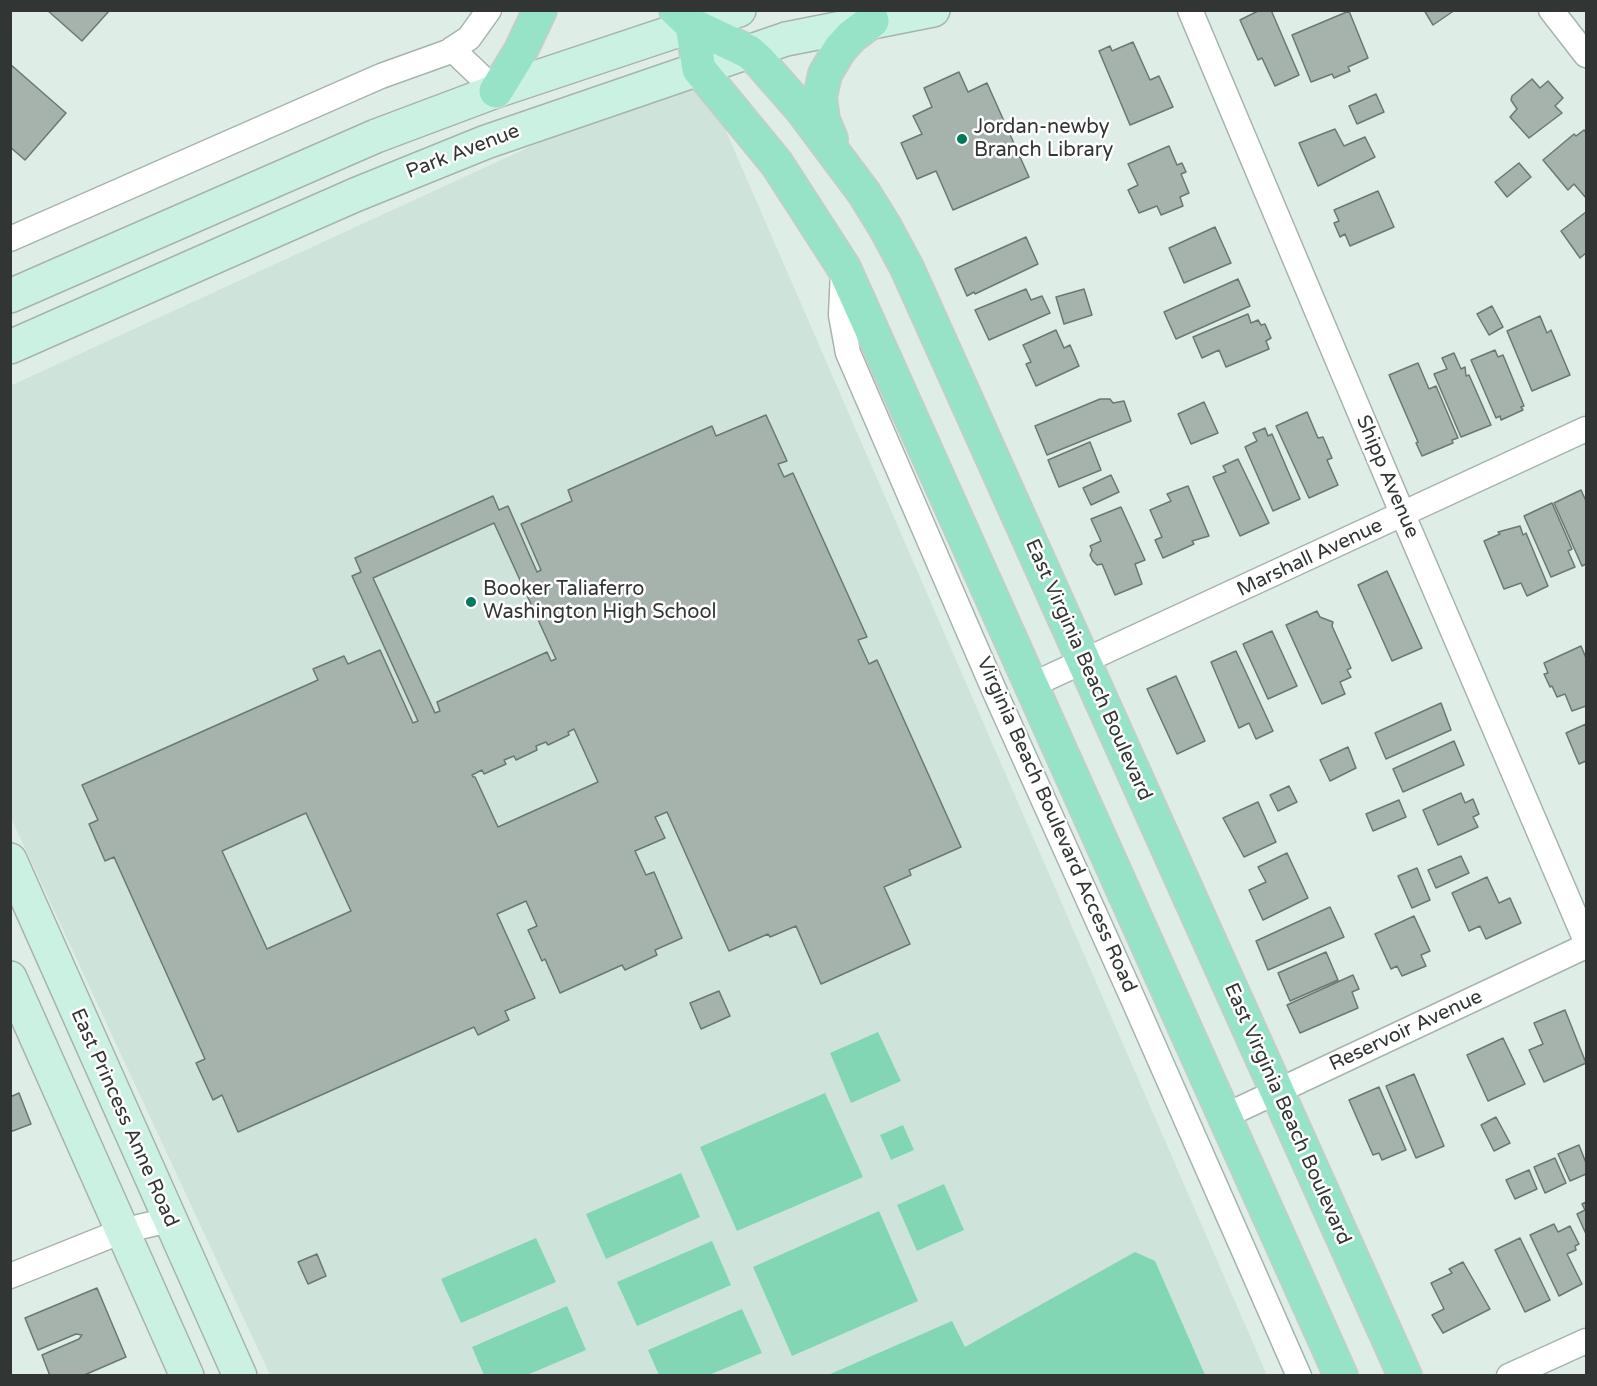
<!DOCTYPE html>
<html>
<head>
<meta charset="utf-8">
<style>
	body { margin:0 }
	#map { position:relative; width:1597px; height:1386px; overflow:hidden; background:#dfede7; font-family:"Varela Round",sans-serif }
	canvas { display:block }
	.frame { position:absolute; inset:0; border:12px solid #313634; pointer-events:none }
</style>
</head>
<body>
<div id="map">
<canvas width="1597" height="1386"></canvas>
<div class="frame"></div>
</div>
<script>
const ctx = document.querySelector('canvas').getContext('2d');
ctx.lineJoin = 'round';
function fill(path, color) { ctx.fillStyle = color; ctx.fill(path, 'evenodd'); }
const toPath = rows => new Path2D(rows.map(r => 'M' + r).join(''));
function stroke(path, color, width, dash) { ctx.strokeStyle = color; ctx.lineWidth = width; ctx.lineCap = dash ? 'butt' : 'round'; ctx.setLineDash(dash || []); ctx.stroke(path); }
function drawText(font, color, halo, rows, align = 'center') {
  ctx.font = font + ' "Varela Round",sans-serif'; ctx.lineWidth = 5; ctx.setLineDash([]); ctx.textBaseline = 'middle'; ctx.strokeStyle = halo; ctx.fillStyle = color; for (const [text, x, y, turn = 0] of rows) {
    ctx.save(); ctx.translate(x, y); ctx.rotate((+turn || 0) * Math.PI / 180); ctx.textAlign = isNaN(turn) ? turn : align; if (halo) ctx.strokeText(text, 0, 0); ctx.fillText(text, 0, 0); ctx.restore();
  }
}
const built = toPath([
	[699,69,1267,1375,270,1375,11,818,10,386]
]);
const green = toPath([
	[878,1032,901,1081,851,1103,830,1053],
	[825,1093,863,1177,737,1231,700,1147],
	[903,1125,914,1150,891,1160,880,1135],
	[681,1173,700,1217,606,1259,586,1214],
	[944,1184,964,1230,917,1251,897,1205],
	[879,1211,918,1301,792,1356,753,1267],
	[536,1238,556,1282,461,1323,441,1279],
	[712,1241,731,1285,637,1326,617,1282],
	[1135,1252,1155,1261,1205,1375,828,1375,952,1321,965,1347],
	[567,1306,586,1350,527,1375,484,1375,472,1347],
	[742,1309,762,1353,709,1375,659,1375,648,1350]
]);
const building = toPath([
	[47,10,110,10,82,41,47,10],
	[1260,10,1271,10,1299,75,1275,86,1262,58,1258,60,1240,20,1260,10],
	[1424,10,1455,10,1433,25,1424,10],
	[1349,11,1368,58,1348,67,1350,71,1334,78,1332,74,1311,82,1292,35,1349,11],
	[1133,42,1150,80,1159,76,1173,107,1130,125,1099,51,1110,46,1112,51,1133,42],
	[10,64,66,113,25,160,10,147,10,64],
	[959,72,968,92,987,83,1029,177,953,210,936,171,917,179,901,143,922,134,913,116,932,107,924,88,959,72],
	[1532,79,1540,88,1548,81,1563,98,1555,106,1562,113,1529,138,1510,117,1517,109,1511,100,1512,96,1532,79],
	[1376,94,1384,112,1357,124,1349,106,1376,94],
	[1335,129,1344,146,1365,137,1375,157,1318,186,1299,143,1335,129],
	[1584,130,1586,132,1586,198,1574,184,1568,190,1543,160,1574,134,1576,136,1584,130],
	[1169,146,1177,165,1182,163,1186,172,1181,174,1189,193,1180,197,1183,206,1161,215,1157,206,1139,213,1128,190,1138,185,1128,164,1169,146],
	[1519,163,1531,177,1507,197,1495,182,1519,163],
	[1378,191,1394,227,1350,246,1345,234,1340,237,1334,223,1339,221,1334,210,1378,191],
	[1586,212,1586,253,1580,258,1561,231,1586,212],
	[1215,227,1231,263,1184,283,1169,248,1215,227],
	[1026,237,1038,264,975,294,974,292,967,296,955,269,1026,237],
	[1238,279,1250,306,1176,339,1164,312,1238,279],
	[1026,289,1031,300,1042,296,1050,313,989,340,975,310,1026,289],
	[1084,289,1092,315,1064,324,1056,297,1084,289],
	[1492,306,1503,327,1489,335,1477,314,1492,306],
	[1248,314,1251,323,1258,320,1261,325,1265,324,1271,338,1266,341,1269,349,1226,367,1219,350,1202,358,1193,337,1248,314],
	[1540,316,1547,333,1551,330,1570,375,1532,391,1507,331,1540,316],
	[1056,330,1064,348,1070,345,1079,366,1036,386,1026,364,1031,362,1023,345,1056,330],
	[1495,350,1498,357,1503,355,1524,406,1521,407,1523,410,1501,420,1500,416,1496,418,1471,360,1495,350],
	[1454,353,1461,369,1465,367,1466,376,1469,375,1491,425,1461,437,1434,374,1447,369,1442,358,1454,353],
	[1418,363,1429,389,1436,386,1458,438,1452,440,1453,443,1422,456,1416,443,1418,442,1389,375,1418,363],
	[1100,399,1110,399,1113,403,1124,401,1131,421,1047,455,1035,426,1100,399],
	[1204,402,1218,433,1191,444,1178,414,1204,402],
	[1307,412,1318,438,1323,437,1332,458,1327,460,1338,485,1309,498,1276,426,1307,412],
	[766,415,787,461,778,464,784,477,793,473,867,637,858,640,869,664,877,660,961,847,909,870,911,875,884,887,910,944,821,984,796,926,770,937,768,934,729,951,667,812,655,817,665,838,635,851,646,875,654,872,682,938,655,950,657,955,625,970,622,965,560,993,545,959,542,961,528,930,537,926,526,901,497,914,535,998,505,1011,509,1020,478,1035,474,1027,238,1132,222,1095,213,1100,196,1063,205,1059,114,857,105,861,89,824,98,820,82,785,318,680,313,669,344,656,348,664,380,650,413,723,418,721,352,576,361,572,355,558,493,496,499,510,508,506,537,572,541,570,521,524,572,501,568,490,712,426,716,436,766,415],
	[494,523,556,659,551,661,547,652,437,702,440,711,435,713,373,578,494,523],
	[574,729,598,782,498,827,475,777,473,777,472,775,482,770,484,774,506,764,504,760,514,756,516,760,537,750,536,746,546,742,548,745,569,735,568,732,574,729],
	[306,813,351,911,267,949,222,851,306,813],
	[1265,428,1268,436,1272,434,1300,499,1273,511,1245,447,1257,441,1253,433,1265,428],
	[1090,442,1101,470,1059,487,1048,460,1090,442],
	[1238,459,1269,523,1240,536,1213,477,1226,472,1223,466,1238,459],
	[1111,475,1119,492,1091,505,1083,488,1111,475],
	[1188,486,1209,536,1192,541,1194,544,1163,558,1155,540,1162,537,1150,510,1171,501,1167,494,1188,486],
	[1581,490,1586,501,1586,564,1582,566,1554,503,1581,490],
	[1552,503,1572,549,1568,551,1575,567,1551,577,1524,516,1552,503],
	[1121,507,1145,560,1135,564,1142,584,1115,595,1102,564,1097,565,1093,561,1090,555,1092,550,1090,546,1101,541,1091,519,1121,507],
	[1520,526,1523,535,1526,533,1548,586,1527,596,1521,583,1504,589,1484,541,1500,534,1498,532,1520,526],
	[1387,571,1422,648,1392,661,1358,585,1387,571],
	[1317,611,1320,617,1333,622,1332,626,1351,668,1347,670,1351,677,1340,682,1345,694,1322,704,1286,625,1317,611],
	[1272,631,1297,686,1268,699,1243,644,1272,631],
	[1581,646,1586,658,1586,706,1572,711,1565,694,1557,697,1552,686,1550,687,1544,674,1548,673,1544,663,1581,646],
	[1236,651,1273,731,1256,739,1249,723,1239,728,1211,662,1236,651],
	[1176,676,1205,741,1177,754,1147,689,1176,676],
	[1441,703,1451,730,1386,759,1375,733,1441,703],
	[1586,724,1586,761,1579,764,1566,733,1586,724],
	[1454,741,1464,765,1403,792,1393,769,1454,741],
	[1348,747,1356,768,1330,781,1320,760,1348,747],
	[1289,786,1297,802,1278,811,1270,795,1289,786],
	[1461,793,1465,803,1473,799,1479,814,1473,817,1478,827,1438,845,1423,810,1461,793],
	[1399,800,1406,817,1373,831,1366,814,1399,800],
	[1258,802,1276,842,1244,857,1223,818,1258,802],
	[1287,853,1308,898,1263,920,1249,890,1266,882,1258,867,1287,853],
	[1461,856,1469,873,1436,888,1428,870,1461,856],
	[1417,868,1430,900,1412,908,1398,876,1417,868],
	[1487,877,1499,903,1510,898,1521,923,1486,939,1480,926,1469,931,1452,893,1487,877],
	[1330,907,1344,937,1268,970,1256,941,1330,907],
	[1414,916,1430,951,1421,955,1426,966,1402,976,1397,966,1391,969,1375,934,1414,916],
	[1326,952,1338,980,1290,1001,1278,973,1326,952],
	[1353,975,1359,989,1352,992,1358,1008,1300,1033,1287,1005,1353,975],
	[719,991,730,1016,701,1029,690,1003,719,991],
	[1565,1010,1586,1063,1544,1082,1529,1050,1543,1044,1534,1023,1565,1010],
	[1503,1038,1525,1084,1488,1101,1467,1055,1503,1038],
	[1414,1074,1444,1146,1416,1158,1386,1086,1414,1074],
	[1379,1087,1406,1150,1382,1160,1379,1153,1373,1155,1349,1100,1379,1087],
	[19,1093,31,1124,10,1132,10,1097,19,1093],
	[1496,1117,1510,1143,1494,1151,1481,1125,1496,1117],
	[1579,1145,1586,1163,1586,1174,1570,1181,1558,1154,1579,1145],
	[1555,1158,1566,1183,1545,1193,1534,1167,1555,1158],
	[1529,1170,1537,1189,1515,1199,1506,1180,1529,1170],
	[1586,1202,1586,1234,1577,1214,1585,1210,1582,1204,1586,1202],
	[1554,1224,1558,1232,1570,1226,1579,1244,1575,1246,1576,1250,1567,1254,1582,1284,1559,1296,1530,1235,1554,1224],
	[1520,1238,1550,1300,1525,1312,1495,1250,1520,1238],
	[317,1254,326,1276,308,1284,298,1262,317,1254],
	[1463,1262,1490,1309,1443,1333,1432,1315,1444,1309,1431,1283,1452,1273,1449,1269,1463,1262],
	[97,1288,126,1357,82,1376,50,1376,42,1355,79,1339,82,1335,76,1334,38,1350,25,1318,97,1288]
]);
const minor = toPath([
	[1190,10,1403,515,1586,941],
	[1551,10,1586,55],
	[452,49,496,91],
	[10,239,381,76,448,52,469,38,489,10],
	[843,271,841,315,848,353,994,690,1133,999,1299,1376],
	[1032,685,1586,429],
	[1225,1116,1586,946],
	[10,1276,122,1231,169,1220],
	[1509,1376,1586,1341]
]);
const secondary = toPath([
	[10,296,376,136,496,91,739,10],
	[10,347,355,195,486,142,786,39,933,10],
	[10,860,240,1376],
	[10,978,187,1376]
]);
const primary = toPath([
	[676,10,692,25,749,52,759,61,802,110,864,193,885,227,907,268,1405,1376],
	[692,25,699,69,777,164,844,268,1341,1376],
	[496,91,521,50,540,10],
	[831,139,823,120,820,97,825,74,840,49,852,36,872,21]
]);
const markers = [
	[962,139,6,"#007b59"],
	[471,602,6,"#007b59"]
];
const poiNames = [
	["Jordan-newby",974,128],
	["Branch Library",974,151],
	["Booker Taliaferro",483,590],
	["Washington High School",483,613]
];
const streetNames = [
	["Park Avenue",463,152,-21],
	["Shipp Avenue",1387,477,67],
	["Marshall Avenue",1310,558,-25],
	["East Virginia Beach Boulevard",1088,670,66],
	["Virginia Beach Boulevard Access Road",1056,825,66],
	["Reservoir Avenue",1406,1031,-25],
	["East Virginia Beach Boulevard",1287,1114,66],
	["East Princess Anne Road",124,1118,66]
];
fill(built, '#cee4da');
fill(green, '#82d6b3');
fill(building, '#a5b3ac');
stroke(building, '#6c7872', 1.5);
stroke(minor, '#a6b4ad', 27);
stroke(secondary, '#a6b4ad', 36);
stroke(primary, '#c9cbca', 36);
stroke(minor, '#fff', 24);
stroke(secondary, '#cbf1e3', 33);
stroke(primary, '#97e3c8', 33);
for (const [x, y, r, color] of markers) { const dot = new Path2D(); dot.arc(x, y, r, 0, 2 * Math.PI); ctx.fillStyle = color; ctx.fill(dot); stroke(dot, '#fff', 2); }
drawText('20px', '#313634', '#fff', poiNames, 'left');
drawText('20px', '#313634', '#fff', streetNames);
</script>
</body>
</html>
